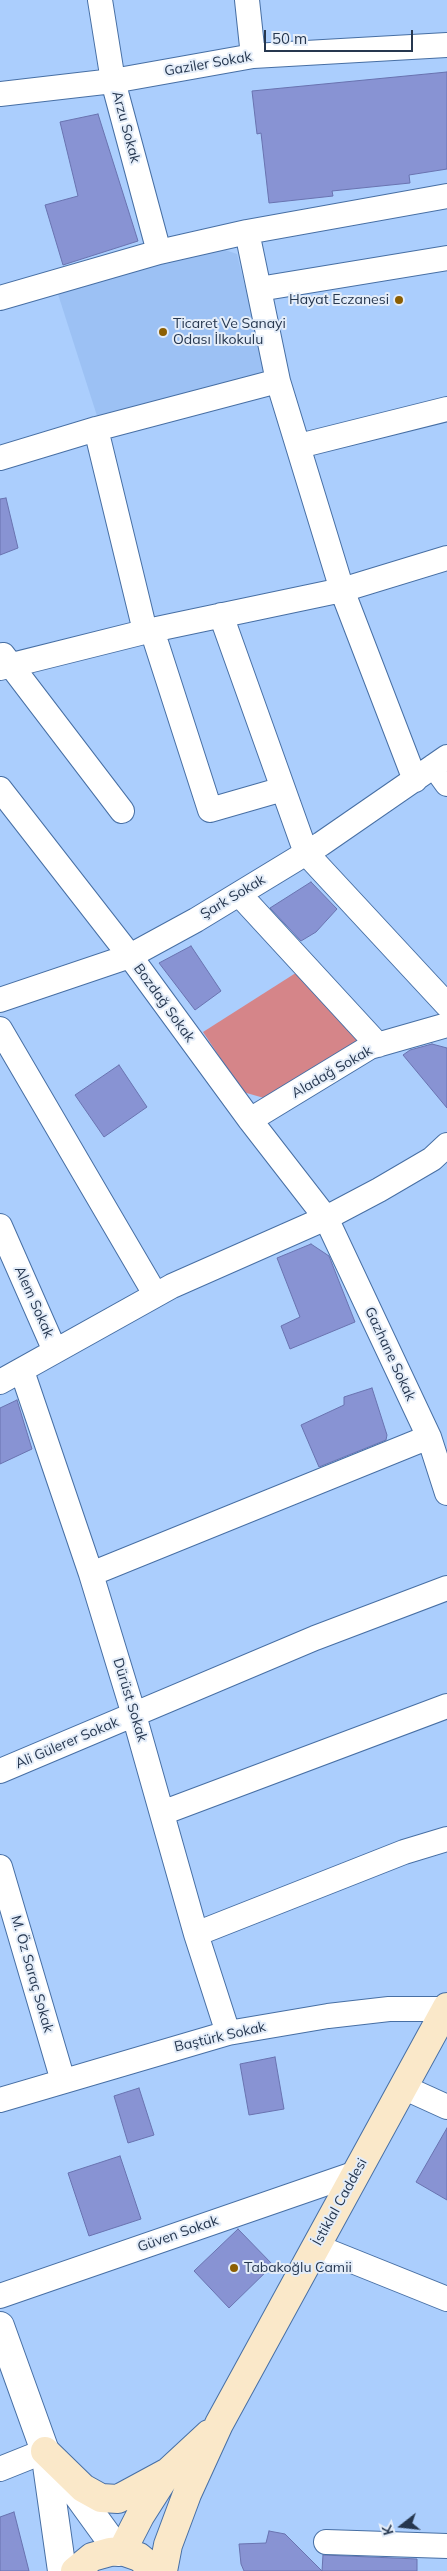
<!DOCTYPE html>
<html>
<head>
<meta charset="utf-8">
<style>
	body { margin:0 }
	#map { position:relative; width:447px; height:2571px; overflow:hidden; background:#abcefd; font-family:Mulish,sans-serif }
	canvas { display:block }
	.north { position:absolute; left:377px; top:2501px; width:50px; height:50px; -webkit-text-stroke:4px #e4edf9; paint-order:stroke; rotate:254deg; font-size:14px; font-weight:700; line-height:20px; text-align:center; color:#26374f }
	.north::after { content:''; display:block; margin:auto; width:18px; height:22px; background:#26374f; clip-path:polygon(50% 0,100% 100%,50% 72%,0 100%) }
	.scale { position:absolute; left:264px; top:30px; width:149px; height:22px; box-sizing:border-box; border:2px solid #26374f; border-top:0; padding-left:6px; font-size:15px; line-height:18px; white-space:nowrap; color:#26374f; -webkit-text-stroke:4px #e4edf9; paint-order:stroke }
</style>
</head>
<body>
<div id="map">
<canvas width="447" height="2571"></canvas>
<div class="north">K</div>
<div class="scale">50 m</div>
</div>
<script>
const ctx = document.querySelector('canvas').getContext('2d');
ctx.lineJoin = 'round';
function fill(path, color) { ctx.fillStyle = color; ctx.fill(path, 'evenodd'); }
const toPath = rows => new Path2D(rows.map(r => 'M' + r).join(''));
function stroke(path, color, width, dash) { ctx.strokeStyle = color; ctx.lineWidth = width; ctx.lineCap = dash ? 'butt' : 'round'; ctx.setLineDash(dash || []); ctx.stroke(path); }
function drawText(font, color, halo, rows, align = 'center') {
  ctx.font = font + ' Mulish,sans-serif'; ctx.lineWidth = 4; ctx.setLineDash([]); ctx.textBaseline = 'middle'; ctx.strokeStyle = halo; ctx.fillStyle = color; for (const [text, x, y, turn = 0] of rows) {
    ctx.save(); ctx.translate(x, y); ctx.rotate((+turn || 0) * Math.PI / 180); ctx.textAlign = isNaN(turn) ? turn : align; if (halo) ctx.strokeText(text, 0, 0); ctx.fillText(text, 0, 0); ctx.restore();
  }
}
const built = toPath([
	[213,246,237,254,266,373,98,419,57,291]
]);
const green = toPath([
	[302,969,364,1037,264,1098,243,1092,203,1032]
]);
const building = toPath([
	[447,72,447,169,409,175,410,183,332,191,333,196,269,203,261,133,257,134,252,91,447,72],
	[98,114,138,241,63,265,45,205,78,196,60,122,98,114],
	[6,498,18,548,0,555,0,499,6,498],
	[311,882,337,909,316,932,301,941,270,908,311,882],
	[191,946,221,991,195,1010,159,963,191,946],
	[432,1044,447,1048,447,1108,403,1055,410,1050,432,1044],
	[119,1065,147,1107,104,1137,75,1095,119,1065],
	[311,1244,329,1256,355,1322,290,1349,281,1326,300,1317,277,1258,311,1244],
	[372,1388,387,1435,386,1440,319,1467,301,1425,344,1405,344,1397,372,1388],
	[17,1400,32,1449,0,1464,0,1408,17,1400],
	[275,2057,284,2109,249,2115,240,2064,275,2057],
	[139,2088,154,2135,128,2143,114,2096,139,2088],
	[447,2128,447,2200,416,2182,447,2128],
	[120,2156,141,2219,89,2236,68,2173,120,2156],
	[238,2229,273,2265,229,2308,194,2271,238,2229],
	[14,2512,29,2571,0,2571,0,2517,14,2512],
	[269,2531,285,2534,322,2571,244,2571,241,2564,239,2544,266,2543,269,2531],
	[323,2555,417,2559,417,2571,322,2571,323,2555]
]);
const minor = toPath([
	[100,0,113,81,159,252],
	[247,0,253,56],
	[0,94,113,81,253,56,447,45],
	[247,232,278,381,342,590,415,780],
	[259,289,447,258],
	[0,298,159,252,247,232,447,196],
	[96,429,145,631],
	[299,446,447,409],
	[0,458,96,429,278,381],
	[221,615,306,853,447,1005],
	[152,630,210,810,283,789],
	[3,655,122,811],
	[0,668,152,630,342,590,447,558],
	[434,766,447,784],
	[0,789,130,956,250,1120,326,1218,429,1437,447,1493],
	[239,894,378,1045],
	[0,1000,130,956,196,920,321,844,447,757],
	[0,1029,155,1294],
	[250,1120,370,1047,447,1025],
	[0,1226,55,1351],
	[22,1371,91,1574,134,1715,196,1934,228,2033],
	[0,1382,172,1286,326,1218,379,1190,432,1159,447,1145],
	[91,1574,429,1437],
	[0,1771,315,1638,447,1588],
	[162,1813,447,1706],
	[0,1867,63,2081],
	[196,1934,404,1852,447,1839],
	[403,2087,447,2107],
	[0,2100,228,2033,328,2016,389,2009,446,2009],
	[315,2246,447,2299],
	[0,2296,356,2173],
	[0,2469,45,2451],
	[326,2542,447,2546]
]);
const tertiary = toPath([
	[0,2326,45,2451,62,2571],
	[64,2476,119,2552]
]);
const secondary = toPath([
	[45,2451,83,2488,101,2498,118,2499,166,2473],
	[122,2551,140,2516,168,2472,209,2434],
	[75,2571,92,2557,110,2552,122,2551,139,2557,156,2571],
	[163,2571,168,2545,187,2494,219,2424,447,2007]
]);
const markers = [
	[399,300,5,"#8c5f03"],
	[163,332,5,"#8c5f03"],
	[234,2268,5,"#8c5f03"]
];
const streetNames = [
	["Gaziler Sokak",208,64,-10],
	["Arzu Sokak",126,127,75],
	["Şark Sokak",233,897,-31],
	["Bozdağ Sokak",164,1003,54],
	["Aladağ Sokak",332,1072,-30],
	["Alem Sokak",34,1302,66],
	["Gazhane Sokak",390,1354,65],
	["Dürüst Sokak",130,1700,73],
	["Ali Gülerer Sokak",67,1743,-23],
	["M. Öz Saraç Sokak",32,1974,74],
	["Baştürk Sokak",220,2037,-13],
	["İstiklal Caddesi",340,2202,-61],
	["Güven Sokak",178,2234,-19]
];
const poiNames = [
	["Hayat Eczanesi",389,300,"right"],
	["Ticaret Ve Sanayi",173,324],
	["Odası İlkokulu",173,340],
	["Tabakoğlu Camii",244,2268]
];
fill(built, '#9cc1f4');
fill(green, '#d58589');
fill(building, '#8893d3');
stroke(building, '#6973b0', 1);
stroke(minor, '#476fa4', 26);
stroke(tertiary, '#476fa4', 30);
stroke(secondary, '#476fa4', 30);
stroke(minor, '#fff', 24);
stroke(tertiary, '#fff', 28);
stroke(secondary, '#fae8c9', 28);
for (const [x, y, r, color] of markers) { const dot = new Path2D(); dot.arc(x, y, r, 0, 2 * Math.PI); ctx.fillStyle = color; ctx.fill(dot); stroke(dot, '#e4edf9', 2); }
drawText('14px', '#26374f', '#e4edf9', streetNames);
drawText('14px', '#26374f', '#e4edf9', poiNames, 'left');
</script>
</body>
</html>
